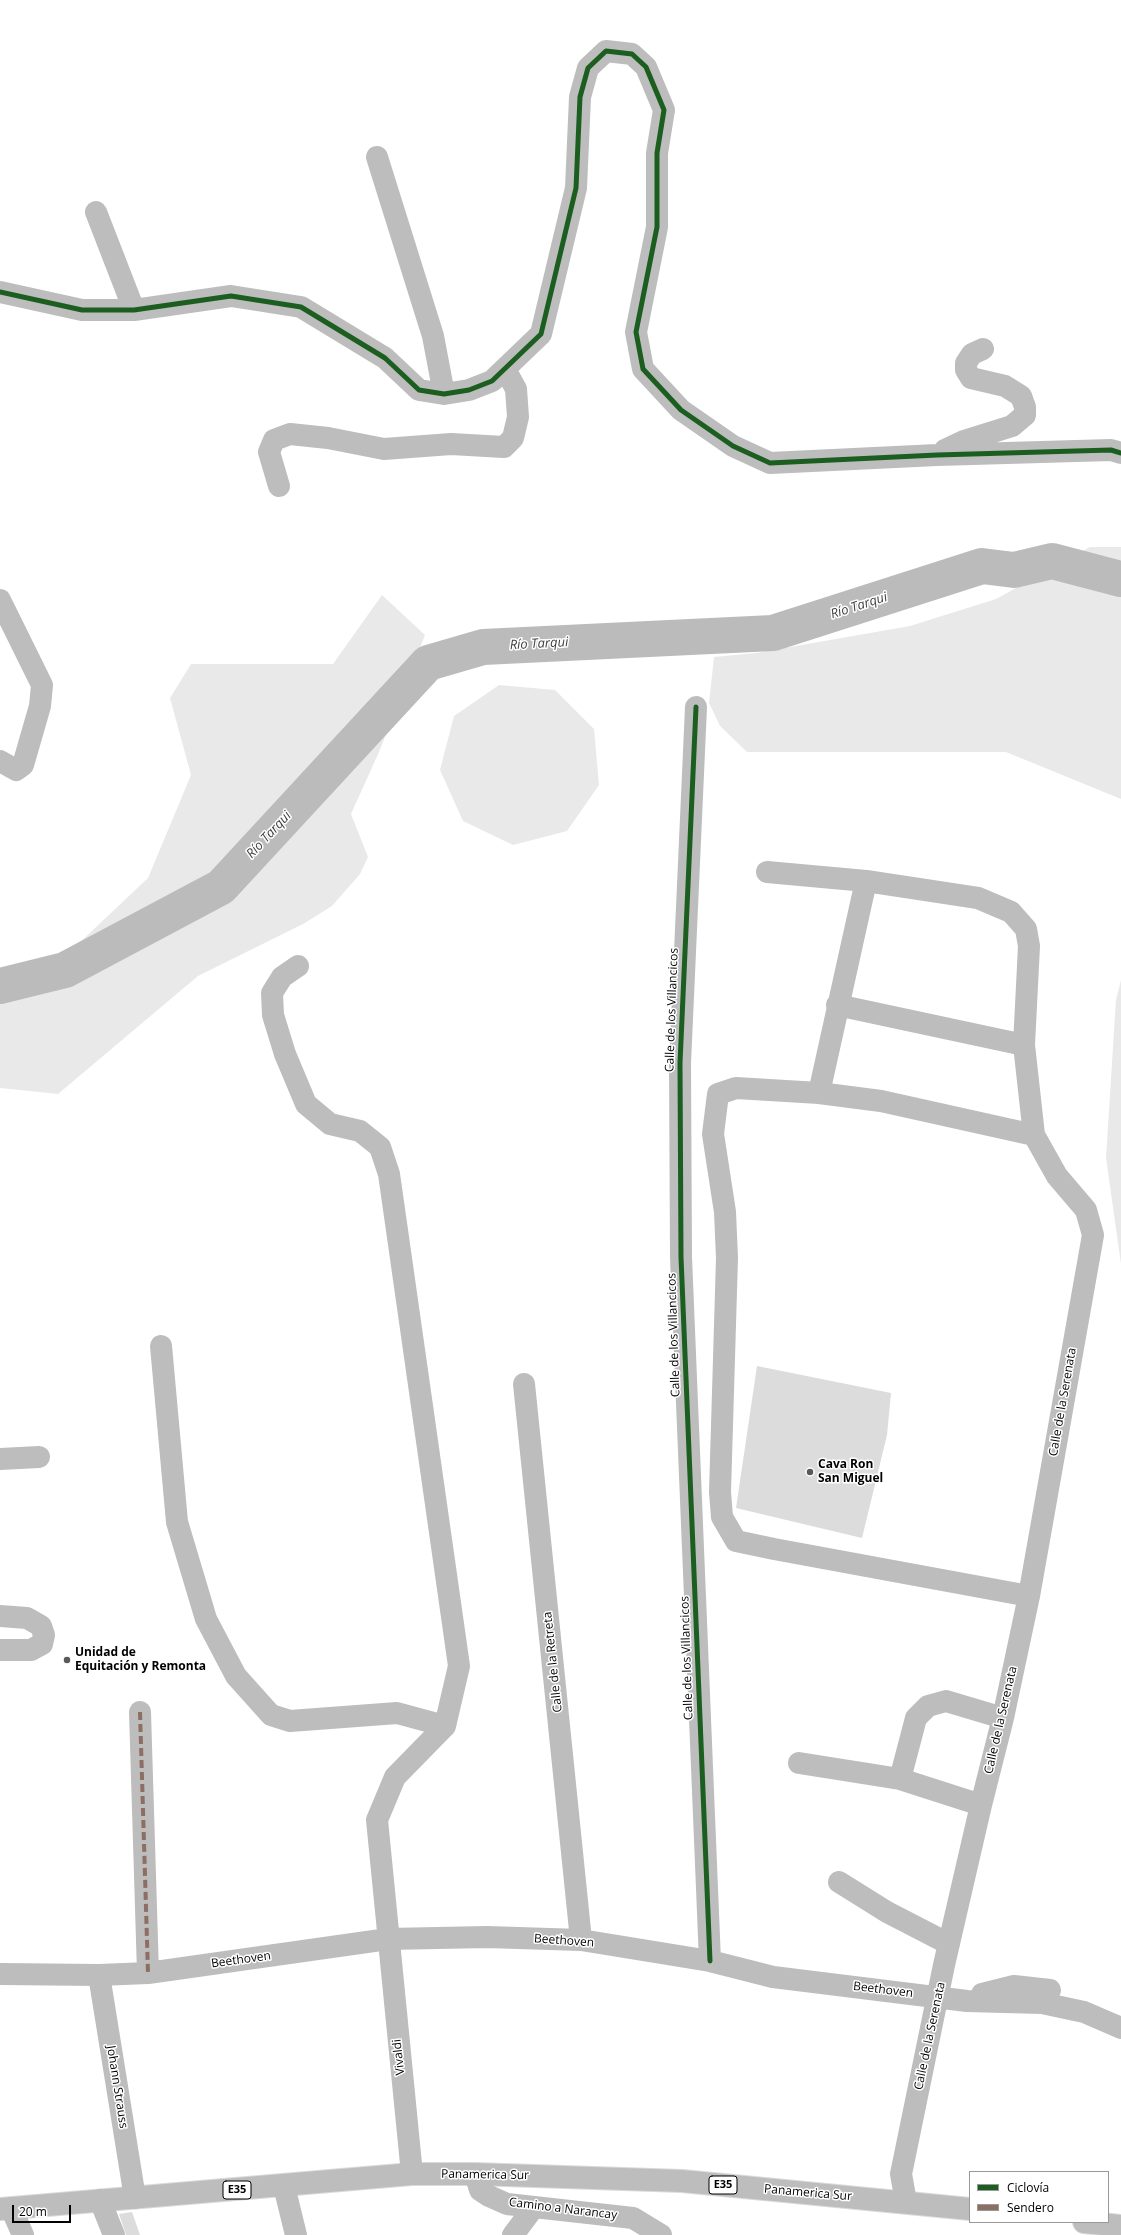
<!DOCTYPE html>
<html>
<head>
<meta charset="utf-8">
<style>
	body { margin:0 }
	#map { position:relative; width:1121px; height:2235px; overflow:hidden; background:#fff; font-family:"Open Sans",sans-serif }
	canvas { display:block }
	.legend { position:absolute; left:969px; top:2171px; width:140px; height:52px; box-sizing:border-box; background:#fff; border:1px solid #999; margin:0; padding:5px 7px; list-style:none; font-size:12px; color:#000 }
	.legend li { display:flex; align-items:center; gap:8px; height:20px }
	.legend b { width:20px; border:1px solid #999 }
	.scale { position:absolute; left:12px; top:2205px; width:59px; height:18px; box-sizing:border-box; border:2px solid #000; border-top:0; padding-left:5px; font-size:12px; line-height:14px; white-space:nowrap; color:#000; -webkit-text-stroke:3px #fff; paint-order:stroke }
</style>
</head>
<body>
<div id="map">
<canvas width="1121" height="2235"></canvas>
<ul class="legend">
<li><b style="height:5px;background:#1b5e20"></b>Ciclovía</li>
<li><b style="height:5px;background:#8d6e63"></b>Sendero</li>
</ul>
<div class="scale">20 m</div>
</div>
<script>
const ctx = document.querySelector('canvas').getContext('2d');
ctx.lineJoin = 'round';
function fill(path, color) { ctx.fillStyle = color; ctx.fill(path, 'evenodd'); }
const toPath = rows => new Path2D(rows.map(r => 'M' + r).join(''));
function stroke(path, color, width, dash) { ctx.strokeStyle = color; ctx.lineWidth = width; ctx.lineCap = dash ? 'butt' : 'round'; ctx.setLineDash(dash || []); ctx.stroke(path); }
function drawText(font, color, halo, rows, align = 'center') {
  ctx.font = font + ' "Open Sans",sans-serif'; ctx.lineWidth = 3; ctx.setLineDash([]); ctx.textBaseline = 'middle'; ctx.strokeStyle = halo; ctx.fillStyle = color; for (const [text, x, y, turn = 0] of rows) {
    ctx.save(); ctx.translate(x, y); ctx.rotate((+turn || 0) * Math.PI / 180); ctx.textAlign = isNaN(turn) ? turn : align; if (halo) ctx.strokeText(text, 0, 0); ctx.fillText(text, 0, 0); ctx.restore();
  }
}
const green = toPath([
	[1090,547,1121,547,1121,799,1006,752,747,752,720,726,709,703,714,657,756,653,910,626,996,599],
	[382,595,425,635,379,752,351,814,368,857,360,874,332,906,303,924,198,976,58,1094,0,1088,0,996,51,982,76,946,148,878,191,775,170,698,191,664,333,664],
	[499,685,555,690,594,729,599,785,567,831,513,845,463,821,440,770,454,716],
	[1121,980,1121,1264,1106,1158,1116,1000]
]);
const river = toPath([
	[0,986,65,970,221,887,428,663,483,647,773,633,982,566,1014,570,1052,561,1121,579]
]);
const building = toPath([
	[757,1366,891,1393,887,1435,862,1538,736,1508],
	[132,2212,140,2235,126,2235,119,2214]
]);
const minor = toPath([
	[377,157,433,336,444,394],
	[96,212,134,310],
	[0,292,82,310,134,310,231,296,301,307,385,358,419,390,444,394,469,390,492,381,541,334,576,188,580,97,588,68,606,51,632,54,646,67,664,110,657,153,657,227,636,332,643,369,681,410,733,446,770,463,937,455,1111,450,1121,453],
	[945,450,964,441,1012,426,1025,415,1025,407,1021,396,1005,386,971,378,966,370,966,363,972,354,983,349],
	[279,486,269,452,274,440,290,434,328,438,384,449,451,444,504,447,513,438,518,417,516,389,505,369],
	[0,600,42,685,40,706,23,765,16,770,0,761],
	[696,707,680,1063,681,1257,710,1961],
	[767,872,866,881,978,898,1011,912,1026,929,1029,946,1024,1045,1034,1135,1057,1176,1086,1210,1093,1235,1029,1596,1003,1718,981,1805,944,1965,901,2174,906,2202],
	[298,966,282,977,272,993,273,1015,285,1054,306,1104,330,1124,360,1131,380,1147,389,1174,459,1666,445,1726,395,1777,377,1820,412,2174],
	[837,1005,1024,1045],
	[819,1093,866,881],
	[161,1346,177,1522,206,1619,236,1676,271,1715,290,1721,397,1713,445,1726],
	[524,1384,581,1940],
	[0,1459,39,1457],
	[1029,1596,774,1549,736,1541,722,1517,720,1492,727,1258,725,1212,713,1134,718,1094,736,1088,819,1093,881,1101,1034,1135],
	[0,1616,27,1618,41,1626,44,1635,42,1644,31,1650,0,1650],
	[140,1712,148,1973],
	[799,1763,900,1779,981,1805],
	[900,1779,916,1718,928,1706,946,1701,1003,1718],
	[839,1882,887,1912,949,1944],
	[0,1974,99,1975,148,1973,388,1939,487,1937,581,1940,710,1961,773,1977,967,2001,1042,2003,1084,2012,1121,2028],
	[99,1975,135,2198],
	[982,1994,1014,1986,1050,1990],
	[475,2174,480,2190,489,2196,507,2204,633,2218,661,2235],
	[284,2186,296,2235],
	[100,2200,114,2235],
	[11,2208,23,2235],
	[513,2235,534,2207]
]);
const highway = toPath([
	[0,2209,412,2174,475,2174,682,2181,970,2209],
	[1084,2222,1121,2226]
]);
const quiet = toPath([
	[140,1712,148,1973]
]);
const cycleway = toPath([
	[0,292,82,310,134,310,231,296,301,307,385,358,419,390,444,394,469,390,492,381,541,334,576,188,580,97,588,68,606,51,632,54,646,67,664,110,657,153,657,227,636,332,643,369,681,410,733,446,770,463,937,455,1111,450,1121,453],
	[696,707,680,1063,681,1257,710,1961]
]);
const markers = [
	[810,1472,4,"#595959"],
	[67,1660,4,"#595959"]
];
const shields = [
	[723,2185,28],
	[237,2190,28]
];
const shieldNames = [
	["E35",723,2185],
	["E35",237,2190]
];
const streetNames = [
	["Calle de los Villancicos",672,1010,-88],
	["Calle de los Villancicos",674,1335,-92],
	["Calle de la Serenata",1063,1402,-80],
	["Calle de los Villancicos",687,1658,-92],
	["Calle de la Retreta",553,1662,-96],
	["Calle de la Serenata",1001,1720,-77],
	["Beethoven",564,1941,4],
	["Beethoven",241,1960,-8],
	["Beethoven",883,1990,7],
	["Calle de la Serenata",930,2036,-78],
	["Vivaldi",399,2057,-96],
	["Johann Strauss",117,2087,81],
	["Panamerica Sur",485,2175,1],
	["Panamerica Sur",808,2193,5],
	["Camino a Narancay",563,2209,7]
];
const poiNames = [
	["Cava Ron",818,1465],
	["San Miguel",818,1479],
	["Unidad de",75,1653],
	["Equitación y Remonta",75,1667]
];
const waterNames = [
	["Río Tarqui",859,606,-18],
	["Río Tarqui",539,644,-3],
	["Río Tarqui",269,835,-47]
];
fill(green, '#e9e9e9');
stroke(river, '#bbb', 36);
fill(building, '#dcdcdc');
stroke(highway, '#dbdbdb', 24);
stroke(minor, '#bdbdbd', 22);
stroke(highway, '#bdbdbd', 22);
stroke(quiet, '#8d6e63', 4, [8, 4]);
stroke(cycleway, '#1b5e20', 5);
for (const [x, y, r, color] of markers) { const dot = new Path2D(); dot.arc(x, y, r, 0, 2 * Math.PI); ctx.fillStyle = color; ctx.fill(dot); stroke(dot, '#fff', 1.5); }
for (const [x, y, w] of shields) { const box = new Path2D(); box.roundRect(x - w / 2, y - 9, w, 18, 3); ctx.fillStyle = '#fff'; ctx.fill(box); stroke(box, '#000', 1); }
drawText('bold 11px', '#000', null, shieldNames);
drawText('12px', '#000', '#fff', streetNames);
drawText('bold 12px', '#000', '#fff', poiNames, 'left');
drawText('italic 13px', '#3f3f3f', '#fff', waterNames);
</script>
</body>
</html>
